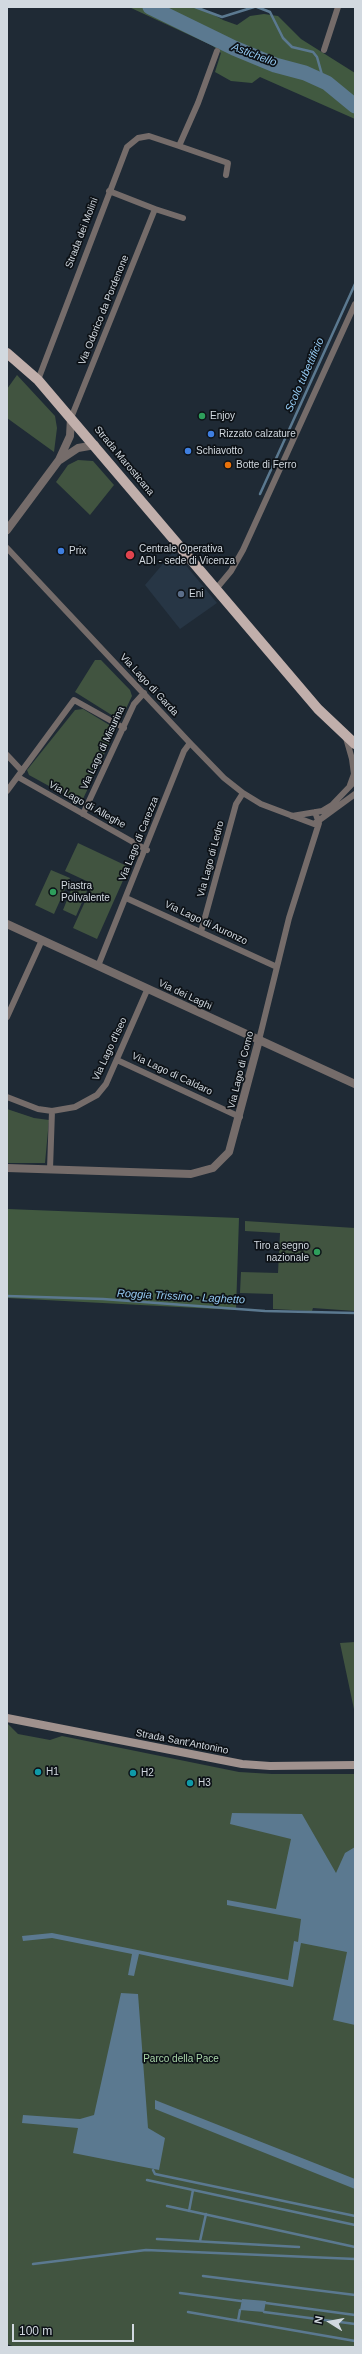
<!DOCTYPE html>
<html>
<head>
<meta charset="utf-8">
<style>
	body { margin:0 }
	#map { position:relative; width:362px; height:2354px; overflow:hidden; background:#1f2a35; font-family:Helvetica,sans-serif }
	canvas { display:block }
	.frame { position:absolute; inset:0; border:8px solid #d2d9e0; pointer-events:none }
	.north { position:absolute; left:310px; top:2302px; width:40px; height:40px; -webkit-text-stroke:3px #0d1217; paint-order:stroke; rotate:281deg; font-size:11px; font-weight:700; line-height:16px; text-align:center; color:#d2d9e0 }
	.north::after { content:''; display:block; margin:auto; width:14px; height:18px; background:#d2d9e0; clip-path:polygon(50% 0,100% 100%,50% 72%,0 100%) }
	.scale { position:absolute; left:12px; top:2324px; width:122px; height:18px; box-sizing:border-box; border:2px solid #d2d9e0; border-top:0; padding-left:5px; font-size:12px; line-height:14px; white-space:nowrap; color:#d2d9e0; -webkit-text-stroke:3px #0d1217; paint-order:stroke }
</style>
</head>
<body>
<div id="map">
<canvas width="362" height="2354"></canvas>
<div class="frame"></div>
<div class="north">N</div>
<div class="scale">100 m</div>
</div>
<script>
const ctx = document.querySelector('canvas').getContext('2d');
ctx.lineJoin = 'round';
function fill(path, color) { ctx.fillStyle = color; ctx.fill(path, 'evenodd'); }
const toPath = rows => new Path2D(rows.map(r => 'M' + r).join(''));
function stroke(path, color, width, dash) { ctx.strokeStyle = color; ctx.lineWidth = width; ctx.lineCap = dash ? 'butt' : 'round'; ctx.setLineDash(dash || []); ctx.stroke(path); }
function drawText(font, color, halo, rows, align = 'center') {
  ctx.font = font + ' Helvetica,sans-serif'; ctx.lineWidth = 3.5; ctx.setLineDash([]); ctx.textBaseline = 'middle'; ctx.strokeStyle = halo; ctx.fillStyle = color; for (const [text, x, y, turn = 0] of rows) {
    ctx.save(); ctx.translate(x, y); ctx.rotate((+turn || 0) * Math.PI / 180); ctx.textAlign = isNaN(turn) ? turn : align; if (halo) ctx.strokeText(text, 0, 0); ctx.fillText(text, 0, 0); ctx.restore();
  }
}
const built = toPath([
	[174,551,217,603,180,629,145,585]
]);
const green = toPath([
	[17,375,55,416,57,428,54,452,7,418,7,389],
	[78,460,93,461,114,485,90,515,56,482,68,465],
	[95,660,101,660,130,690,132,696,122,717,118,719,75,692],
	[83,709,116,729,82,801,78,802,29,775,27,770,75,710],
	[78,843,129,867,97,939,73,928,93,884,65,871],
	[51,870,70,878,54,914,35,905],
	[73,885,87,891,76,916,63,910],
	[7,1109,34,1118,49,1120,45,1163,7,1163],
	[245,1221,355,1228,355,1311,313,1308,312,1311,273,1309,273,1294,240,1293,241,1272,278,1273,280,1233,245,1231],
	[355,1642,355,1714,340,1643],
	[7,1723,18,1734,50,1740,62,1736,239,1772,272,1774,355,1774,355,2347,15,2347,7,2344]
]);
const forest = toPath([
	[129,7,200,7,223,20,237,25,250,16,264,14,278,16,301,39,355,73,355,119,260,77,252,83,231,81,215,72,221,53,213,46],
	[7,1209,239,1218,236,1310,7,1298]
]);
const water = toPath([
	[232,1813,302,1814,336,1873,345,1853,355,1847,355,2025,333,2020,347,1952,301,1943,293,1987,139,1954,134,1976,128,1975,132,1954,52,1938,23,1941,22,1936,52,1933,288,1980,294,1941,298,1942,301,1919,227,1905,227,1900,276,1909,291,1839,230,1824],
	[121,1993,138,1994,148,2128,165,2138,159,2170,73,2153,78,2128,22,2123,23,2115,80,2119,94,2115],
	[155,2100,355,2179,355,2189,155,2109],
	[242,2299,266,2301,264,2312,240,2310]
]);
const stream = toPath([
	[195,7,222,17,254,7],
	[257,7,270,12,283,38,292,47,313,52,317,57,324,82],
	[260,494,355,284],
	[7,1296,103,1299,265,1311,355,1313],
	[153,2170,155,2174,355,2216],
	[147,2180,355,2225],
	[167,2206,355,2247],
	[189,2211,193,2190],
	[157,2239,299,2247],
	[200,2241,206,2214],
	[33,2264,146,2250,355,2259],
	[203,2276,355,2295],
	[180,2293,241,2301],
	[266,2303,355,2315],
	[188,2312,355,2341],
	[264,2312,355,2324],
	[238,2321,240,2310]
]);
const river = toPath([
	[150,7,234,48,275,65,305,73,327,83,355,106]
]);
const minor = toPath([
	[324,50,338,7],
	[179,146,228,163,226,175],
	[155,209,183,218],
	[38,380,127,147,138,138,149,136,179,146,198,103,217,51],
	[71,418,155,209,109,191],
	[7,548,190,743,224,778,243,793,261,804,314,824,355,794],
	[216,589,231,571,243,550,355,304],
	[346,738,352,759,354,774,350,785],
	[7,755,22,771],
	[18,777,147,850],
	[7,791,74,700,124,728],
	[83,814,134,704,144,693],
	[292,816,322,811,332,805,355,781],
	[126,898,277,967],
	[201,932,236,804,243,793],
	[98,966,184,751,190,743],
	[7,1017,42,940],
	[259,1040,289,918,319,823,315,812],
	[117,1060,240,1117],
	[7,1097,38,1109,52,1111,75,1107,97,1095,106,1084,148,988],
	[50,1169,52,1111]
]);
const tertiary = toPath([
	[60,460,78,448,95,445],
	[7,530,59,460,70,436,71,418],
	[7,924,355,1084],
	[7,1168,191,1174,213,1168,229,1152,259,1040]
]);
const secondary = toPath([
	[7,1718,242,1764,270,1766,355,1765]
]);
const primary = toPath([
	[7,353,38,380,318,709,355,744]
]);
const markers = [
	[202,416,4,"#2e9e5b"],
	[211,434,4,"#3f7fe0"],
	[188,451,4,"#3f7fe0"],
	[228,465,4,"#e8710a"],
	[61,551,4,"#3f7fe0"],
	[130,555,5,"#e0444e"],
	[181,594,4,"#5c6f8a"],
	[53,892,4,"#2e9e5b"],
	[317,1252,4,"#2e9e5b"],
	[38,1772,4,"#0f9aa8"],
	[133,1773,4,"#0f9aa8"],
	[190,1783,4,"#0f9aa8"]
];
const streetNames = [
	["Strada dei Molini",82,233,-69],
	["Via Odorico da Pordenone",104,310,-68],
	["Strada Marosticana",124,461,50],
	["Via Lago di Garda",149,685,47],
	["Via Lago di Misurina",103,748,-65],
	["Via Lago di Alleghe",87,805,29],
	["Via Lago di Carezza",139,839,-68],
	["Via Lago di Ledro",211,859,-75],
	["Via Lago di Auronzo",206,923,25],
	["Via dei Laghi",185,995,25],
	["Via Lago d'Iseo",110,1049,-65],
	["Via Lago di Como",241,1070,-76],
	["Via Lago di Caldaro",172,1074,25],
	["Strada Sant'Antonino",182,1742,11]
];
const poiNames = [
	["Enjoy",210,416],
	["Rizzato calzature",219,434],
	["Schiavotto",196,451],
	["Botte di Ferro",236,465],
	["Centrale Operativa",139,549],
	["ADI - sede di Vicenza",139,561],
	["Prix",69,551],
	["Eni",189,594],
	["Piastra",61,886],
	["Polivalente",61,898],
	["Tiro a segno",309,1246,"right"],
	["nazionale",309,1258,"right"],
	["H1",46,1772],
	["H2",141,1773],
	["H3",198,1783]
];
const parkNames = [
	["Parco della Pace",181,2059]
];
const waterNames = [
	["Astichello",254,55,21],
	["Scolo tubettificio",305,375,-66],
	["Roggia Trissino - Laghetto",181,1297,3]
];
fill(built, '#273645');
fill(green, '#415440');
fill(forest, '#415940');
fill(water, '#5b7990');
stroke(stream, '#5b7990', 2.5);
stroke(river, '#5b7990', 15);
stroke(minor, '#756c6a', 6);
stroke(tertiary, '#756c6a', 8);
stroke(secondary, '#a0928e', 8);
stroke(primary, '#c1afab', 10);
for (const [x, y, r, color] of markers) { const dot = new Path2D(); dot.arc(x, y, r, 0, 2 * Math.PI); ctx.fillStyle = color; ctx.fill(dot); stroke(dot, '#0d1217', 1.5); }
drawText('10px', '#d2d9e0', '#0d1217', streetNames);
drawText('10px', '#d2d9e0', '#0d1217', poiNames, 'left');
drawText('10px', '#aad7a8', '#0d1217', parkNames);
drawText('italic 11px', '#93c8f0', '#0d1217', waterNames);
</script>
</body>
</html>
